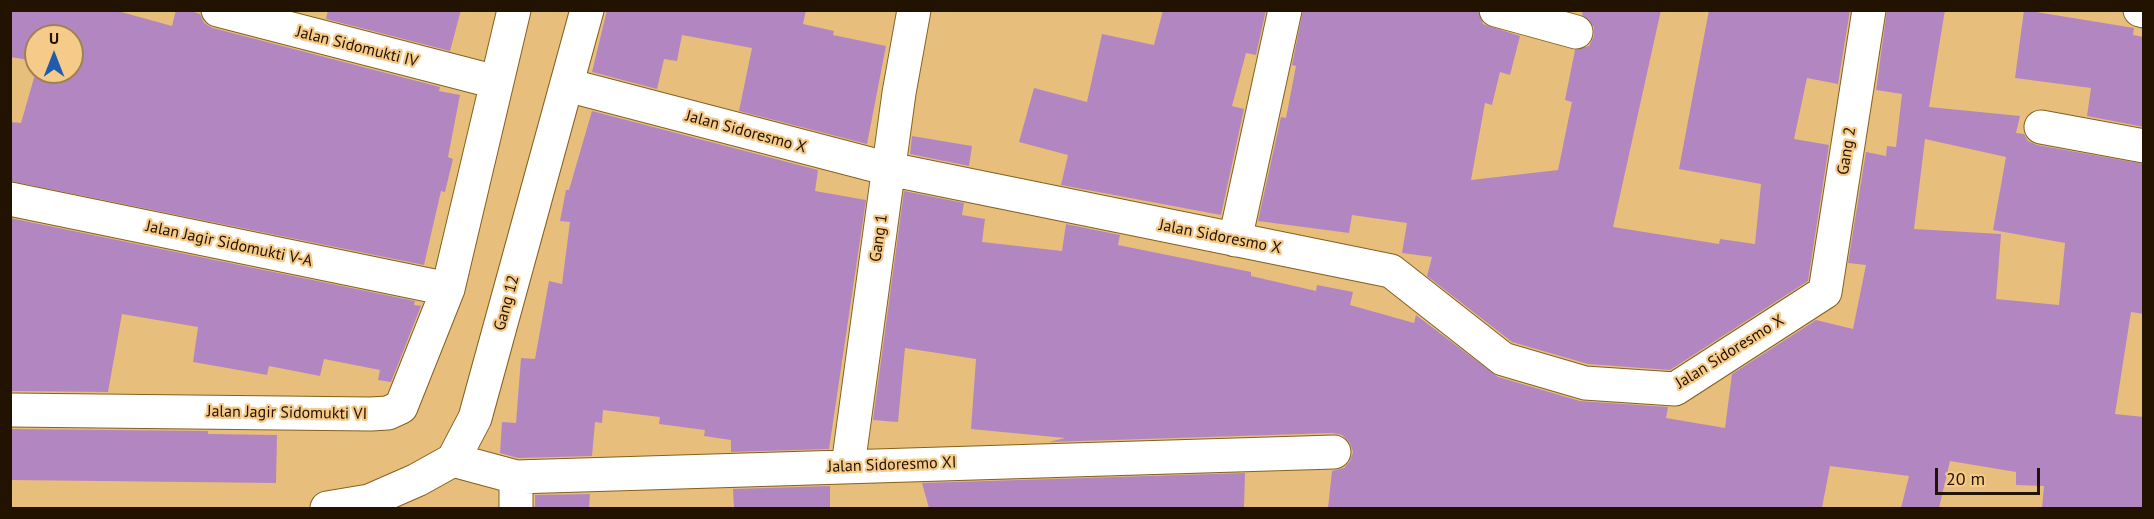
<!DOCTYPE html>
<html>
<head>
<meta charset="utf-8">
<style>
	body { margin:0 }
	#map { position:relative; width:2154px; height:519px; overflow:hidden; background:#e8be7d; font-family:"PT Sans",sans-serif }
	canvas { display:block }
	.frame { position:absolute; inset:0; border:12px solid #221300; pointer-events:none }
	.north { position:absolute; left:24px; top:24px; width:60px; height:60px; box-sizing:border-box; background:#f6ca89; border:2px solid #a18152; border-radius:50%; rotate:0deg; font-size:16px; font-weight:700; line-height:24px; text-align:center; color:#221300 }
	.north::after { content:''; display:block; margin:auto; width:21px; height:27px; background:#205cae; clip-path:polygon(50% 0,100% 100%,50% 72%,0 100%) }
	.scale { position:absolute; left:1935px; top:468px; width:105px; height:27px; box-sizing:border-box; border:3px solid #221300; border-top:0; padding-left:8px; font-size:18px; line-height:21px; white-space:nowrap; color:#221300; -webkit-text-stroke:4px #f6ca89; paint-order:stroke }
</style>
</head>
<body>
<div id="map">
<canvas width="2154" height="519"></canvas>
<div class="frame"></div>
<div class="north">U</div>
<div class="scale">20 m</div>
</div>
<script>
const ctx = document.querySelector('canvas').getContext('2d');
ctx.lineJoin = 'round';
function fill(path, color) { ctx.fillStyle = color; ctx.fill(path, 'evenodd'); }
const toPath = rows => new Path2D(rows.map(r => 'M' + r).join(''));
function stroke(path, color, width, dash) { ctx.strokeStyle = color; ctx.lineWidth = width; ctx.lineCap = dash ? 'butt' : 'round'; ctx.setLineDash(dash || []); ctx.stroke(path); }
function drawText(font, color, halo, rows, align = 'center') {
  ctx.font = font + ' "PT Sans",sans-serif'; ctx.lineWidth = 4.5; ctx.setLineDash([]); ctx.textBaseline = 'middle'; ctx.strokeStyle = halo; ctx.fillStyle = color; for (const [text, x, y, turn = 0] of rows) {
    ctx.save(); ctx.translate(x, y); ctx.rotate((+turn || 0) * Math.PI / 180); ctx.textAlign = isNaN(turn) ? turn : align; if (halo) ctx.strokeText(text, 0, 0); ctx.fillText(text, 0, 0); ctx.restore();
  }
}
const building = toPath([
	[10,10,114,10,172,26,176,10,187,10,200,14,204,23,213,28,440,87,439,91,460,95,448,157,453,159,445,192,441,191,424,265,10,181,10,122,21,123,36,71,72,72,72,36,36,36,36,61,10,57],
	[328,10,461,10,450,51,326,19],
	[607,10,806,10,803,24,834,31,833,35,886,46,867,144,739,111,752,48,682,35,677,61,664,59,657,89,592,72],
	[1163,10,1266,10,1256,55,1246,53,1232,106,1244,109,1221,215,1061,185,1068,155,1019,142,1034,88,1087,102,1102,34,1154,45],
	[1303,10,1478,10,1483,24,1520,36,1510,75,1500,72,1492,105,1485,103,1471,180,1558,170,1572,102,1565,100,1575,50,1589,46,1594,36,1594,27,1582,15,1583,10,1661,10,1613,227,1719,244,1720,239,1755,244,1761,184,1679,169,1709,10,1850,10,1838,84,1807,78,1794,139,1829,145,1808,281,1670,370,1588,364,1512,342,1427,276,1432,257,1402,253,1407,223,1352,215,1349,233,1258,221,1281,117,1286,118,1296,66,1292,65],
	[1887,10,1945,10,1929,107,2020,116,2016,133,2024,134,2028,141,2037,145,2144,164,2144,314,2131,312,2115,414,2144,417,2144,508,2042,508,2044,486,2016,485,2016,472,1950,461,1939,508,1901,508,1909,476,1830,466,1822,508,1328,508,1332,471,1344,468,1350,461,1353,452,1350,443,1342,435,1333,433,1049,442,1065,438,971,429,976,359,905,348,898,422,873,420,904,191,964,203,962,215,985,219,982,242,1062,251,1066,224,1120,235,1118,245,1251,272,1251,276,1316,291,1317,285,1353,292,1350,305,1414,323,1416,315,1498,377,1580,401,1668,407,1666,418,1725,428,1732,374,1816,320,1853,329,1866,265,1848,263,1866,152,1886,156,1887,146,1896,147,1902,94,1876,90],
	[1925,139,2006,157,1993,230,2065,243,2059,305,1996,299,2001,234,1914,229],
	[2024,10,2134,28,2133,35,2144,37,2144,127,2087,116,2091,88,2015,78],
	[592,111,818,170,815,191,866,200,829,449,731,452,731,440,704,436,705,430,659,424,660,417,603,410,602,423,595,422,592,456,518,458,500,453,502,422,516,423,521,358,535,359,549,281,562,284,570,222,560,221,566,190,569,190],
	[912,136,972,146,969,166,910,154],
	[10,218,415,301,414,305,421,306,391,382,378,380,380,370,324,359,320,376,269,366,267,375,193,362,198,327,122,314,108,392,10,391],
	[10,429,208,431,208,434,277,435,276,483,10,480],
	[1245,473,1244,508,929,508,922,483],
	[830,486,830,508,734,508,733,489],
	[590,494,589,508,535,508,535,495]
]);
const minor = toPath([
	[218,10,496,82],
	[1496,10,1576,32],
	[2140,10,2144,11],
	[567,85,889,169,1391,271,1503,359,1585,383,1675,389,1825,292,1869,10],
	[2041,127,2144,146],
	[10,199,448,289],
	[1235,240,1285,10],
	[10,410,371,414,388,413,401,407,448,289,514,10],
	[453,460,516,477,1334,452],
	[848,466,899,93,914,10],
	[516,477,516,508]
]);
const tertiary = toPath([
	[327,508,369,501,417,480,453,460,475,418,587,10]
]);
const streetNames = [
	["Jalan Sidomukti IV",357,47,14],
	["Jalan Sidoresmo X",746,132,15],
	["Gang 2",1847,151,-81],
	["Jalan Sidoresmo X",1220,237,11],
	["Gang 1",879,238,-82],
	["Jalan Jagir Sidomukti V-A",229,244,12],
	["Gang 12",507,303,-75],
	["Jalan Sidoresmo X",1730,352,-32],
	["Jalan Jagir Sidomukti VI",287,413,1],
	["Jalan Sidoresmo XI",892,465,-2]
];
fill(building, '#b287c1');
stroke(minor, '#86601c', 35);
stroke(tertiary, '#86601c', 35);
stroke(minor, '#fff', 33);
stroke(tertiary, '#fff', 33);
drawText('16px', '#221300', '#f6ca89', streetNames);
</script>
</body>
</html>
